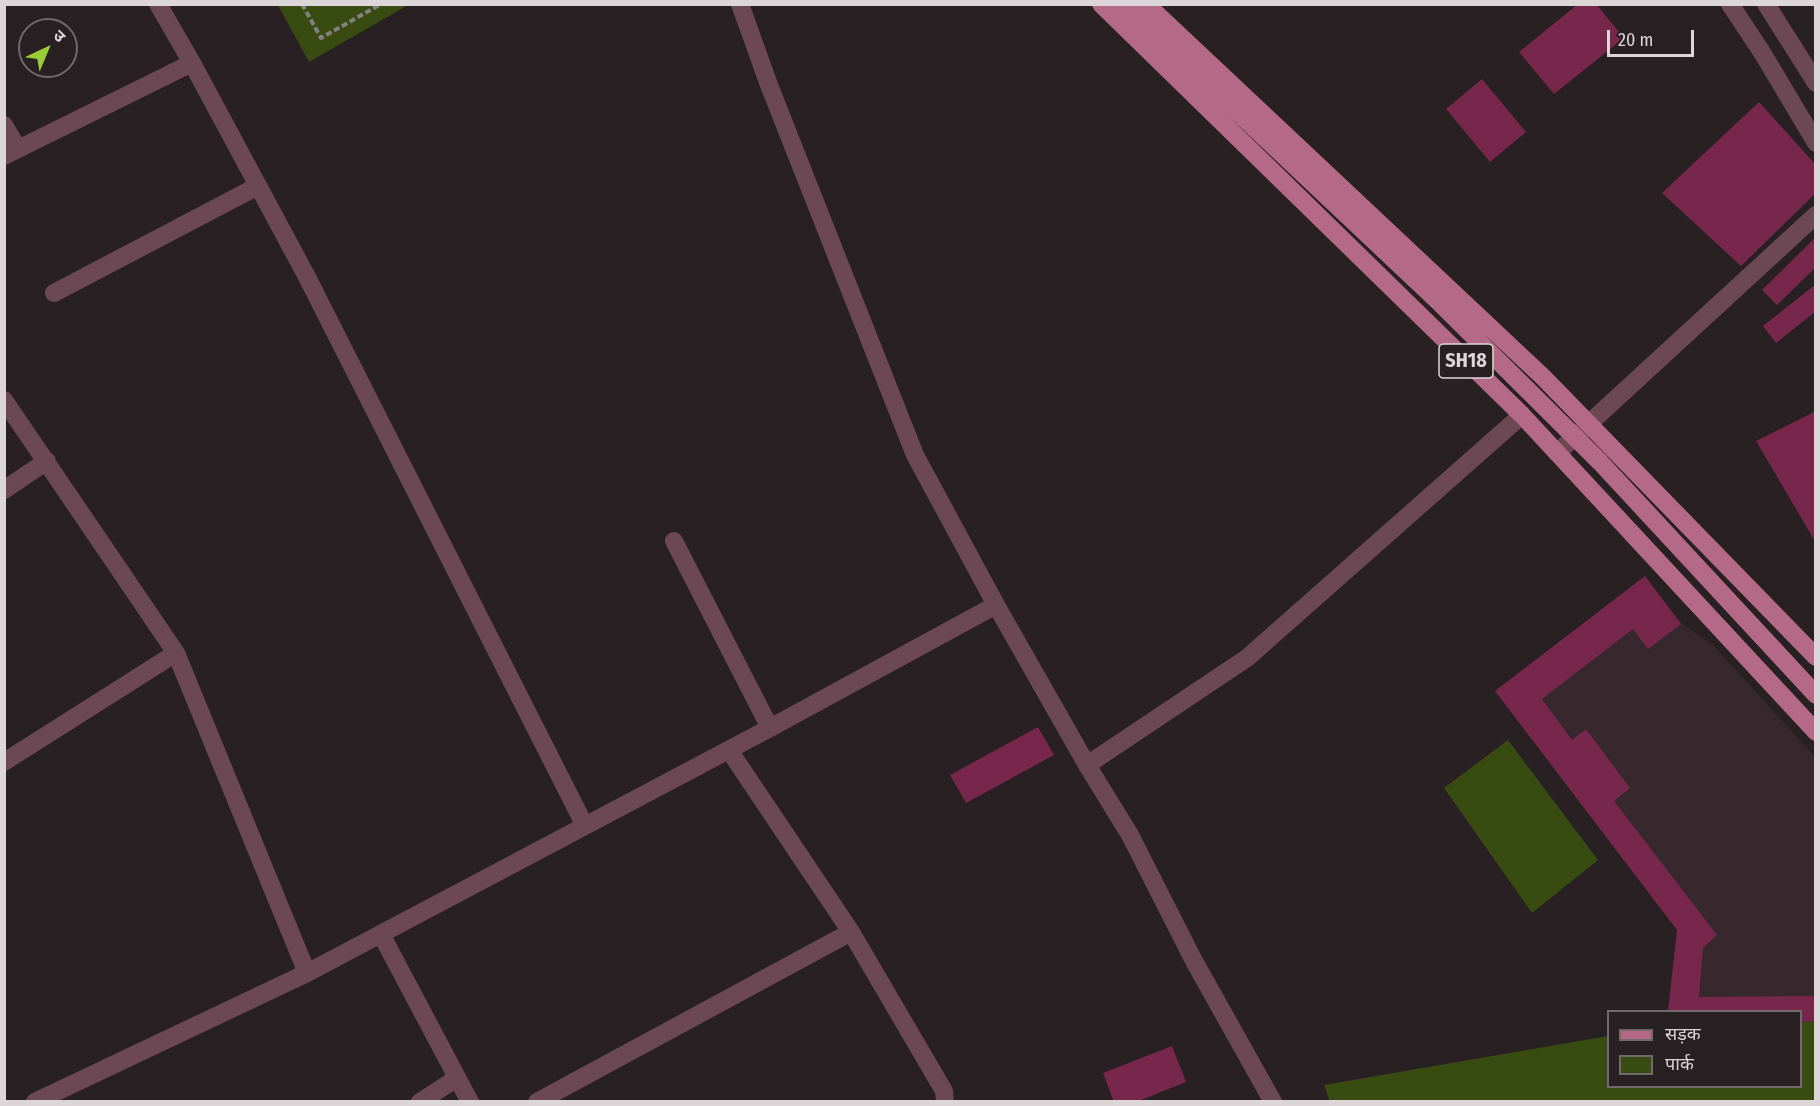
<!DOCTYPE html>
<html>
<head>
<meta charset="utf-8">
<style>
	body { margin:0 }
	#map { position:relative; width:1820px; height:1106px; overflow:hidden; background:#292023; font-family:"Fira Sans Condensed","Noto Sans Devanagari",sans-serif }
	canvas { display:block }
	.frame { position:absolute; inset:0; border:6px solid #dcd6d8; pointer-events:none }
	.legend { position:absolute; left:1607px; top:1010px; width:195px; height:78px; box-sizing:border-box; background:#292023; border:2px solid #71696b; margin:0; padding:8px 10px; list-style:none; font-size:18px; color:#dcd6d8 }
	.legend li { display:flex; align-items:center; gap:12px; height:30px }
	.legend b { width:30px; border:2px solid #71696b }
	.north { position:absolute; left:18px; top:18px; width:60px; height:60px; box-sizing:border-box; background:#292023; border:2px solid #71696b; border-radius:50%; rotate:44deg; font-size:16px; font-weight:700; line-height:24px; text-align:center; color:#dcd6d8 }
	.north::after { content:''; display:block; margin:auto; width:21px; height:27px; background:#99cb36; clip-path:polygon(50% 0,100% 100%,50% 72%,0 100%) }
	.scale { position:absolute; left:1607px; top:30px; width:87px; height:27px; box-sizing:border-box; border:3px solid #dcd6d8; border-top:0; padding-left:8px; font-size:18px; line-height:21px; white-space:nowrap; color:#dcd6d8; -webkit-text-stroke:4px #292023; paint-order:stroke }
</style>
</head>
<body>
<div id="map">
<canvas width="1820" height="1106"></canvas>
<div class="frame"></div>
<ul class="legend">
<li><b style="height:8px;background:#b46a87"></b>सड़क</li>
<li><b style="height:16px;background:#384c12"></b>पार्क</li>
</ul>
<div class="north">उ</div>
<div class="scale">20 m</div>
</div>
<script>
const ctx = document.querySelector('canvas').getContext('2d');
ctx.lineJoin = 'round';
function fill(path, color) { ctx.fillStyle = color; ctx.fill(path, 'evenodd'); }
const toPath = rows => new Path2D(rows.map(r => 'M' + r).join(''));
function stroke(path, color, width, dash) { ctx.strokeStyle = color; ctx.lineWidth = width; ctx.lineCap = dash ? 'butt' : 'round'; ctx.setLineDash(dash || []); ctx.stroke(path); }
function drawText(font, color, halo, rows, align = 'center') {
  ctx.font = font + ' "Fira Sans Condensed",sans-serif'; ctx.lineWidth = 4.5; ctx.setLineDash([]); ctx.textBaseline = 'middle'; ctx.strokeStyle = halo; ctx.fillStyle = color; for (const [text, x, y, turn = 0] of rows) {
    ctx.save(); ctx.translate(x, y); ctx.rotate((+turn || 0) * Math.PI / 180); ctx.textAlign = isNaN(turn) ? turn : align; if (halo) ctx.strokeText(text, 0, 0); ctx.fillText(text, 0, 0); ctx.restore();
  }
}
const built = toPath([
	[1645,576,1681,623,1714,646,1815,757,1815,1021,1801,1022,1800,1012,1668,1011,1677,930,1495,691]
]);
const green = toPath([
	[278,5,408,5,309,62],
	[1508,740,1598,860,1532,913,1444,788],
	[1815,1021,1815,1101,1330,1102,1324,1085,1608,1036,1608,1086,1800,1086,1801,1022]
]);
const building = toPath([
	[1578,4,1596,4,1624,38,1554,94,1519,52],
	[1482,79,1526,132,1490,162,1446,109],
	[1759,102,1816,165,1816,193,1741,266,1662,193],
	[1816,237,1816,267,1777,305,1762,290],
	[1816,284,1816,311,1776,343,1763,326],
	[1816,411,1816,543,1756,441],
	[1645,576,1681,624,1648,649,1633,629,1542,699,1572,740,1586,729,1630,788,1614,801,1717,935,1703,948,1699,997,1816,996,1816,1021,1800,1022,1800,1012,1668,1012,1677,930,1495,691],
	[1038,727,1054,755,966,803,950,775],
	[1172,1046,1186,1082,1136,1102,1114,1102,1103,1073]
]);
const path = toPath([
	[302,4,321,38,381,4]
]);
const minor = toPath([
	[158,4,192,63,306,275,585,826],
	[740,4,769,85,915,455,996,605,1087,765,1130,835,1194,961,1273,1102],
	[1730,4,1763,54,1816,143],
	[1766,4,1816,83],
	[4,125,18,149],
	[4,156,192,63],
	[54,293,258,186],
	[4,400,176,653,307,973],
	[1557,453,1816,215],
	[4,490,47,461],
	[674,541,770,728],
	[729,750,851,932,944,1091,945,1102],
	[4,762,176,653],
	[1087,765,1247,658,1522,415],
	[381,934,470,1102],
	[35,1102,307,973,770,728,996,605],
	[420,1102,457,1078],
	[537,1102,851,932]
]);
const major = toPath([
	[1101,4,1522,415,1816,732],
	[1123,4,1441,304,1600,462,1816,695],
	[1146,4,1543,377,1816,657]
]);
const shields = [
	[1466,361,54]
];
const shieldNames = [
	["SH18",1466,361]
];
fill(built, '#37282d');
fill(green, '#384c12');
fill(building, '#77274b');
stroke(path, '#867f81', 4, [6, 3]);
stroke(minor, '#6c4855', 18);
stroke(major, '#b46a87', 18);
for (const [x, y, w] of shields) { const box = new Path2D(); box.roundRect(x - w / 2, y - 17, w, 34, 4.5); ctx.fillStyle = '#292023'; ctx.fill(box); stroke(box, '#dcd6d8', 1.5); }
drawText('bold 20px', '#dcd6d8', null, shieldNames);
</script>
</body>
</html>
